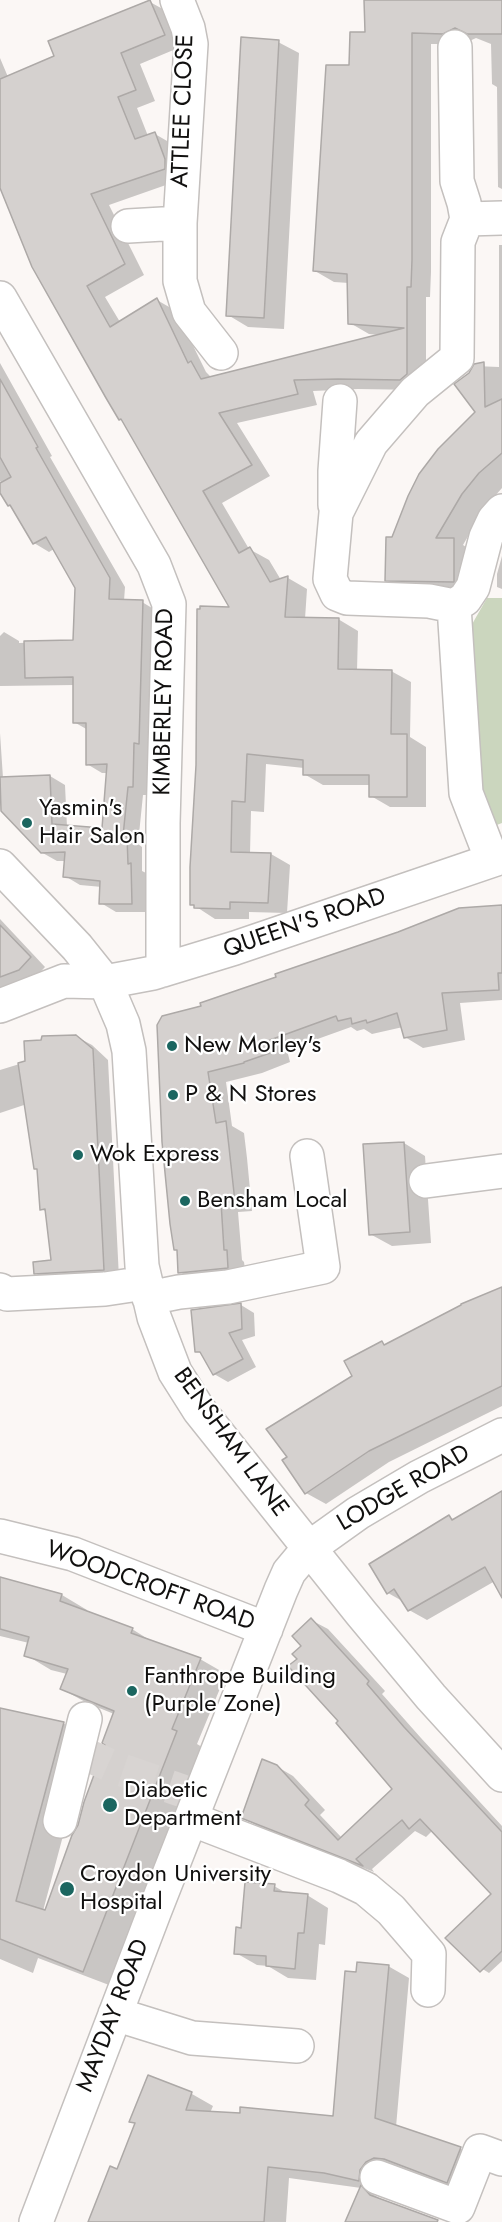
<!DOCTYPE html>
<html>
<head>
<meta charset="utf-8">
<style>
	body { margin:0 }
	canvas { display:block; background:#fbf7f5 }
</style>
</head>
<body>
<canvas width="502" height="2222"></canvas>
<script>
const ctx = document.querySelector('canvas').getContext('2d');
ctx.lineJoin = 'round';
function fill(path, color) { ctx.fillStyle = color; ctx.fill(path, 'evenodd'); }
const toPath = rows => new Path2D(rows.map(r => 'M' + r).join(''));
function stroke(path, color, width, dash) { ctx.strokeStyle = color; ctx.lineWidth = width; ctx.lineCap = dash ? 'butt' : 'round'; ctx.setLineDash(dash || []); ctx.stroke(path); }
function drawText(font, color, halo, rows, align = 'center') {
  ctx.font = font + ' Jost,sans-serif'; ctx.lineWidth = 4.5; ctx.setLineDash([]); ctx.textBaseline = 'middle'; ctx.strokeStyle = halo; ctx.fillStyle = color; for (const [text, x, y, turn = 0] of rows) {
    ctx.save(); ctx.translate(x, y); ctx.rotate((+turn || 0) * Math.PI / 180); ctx.textAlign = isNaN(turn) ? turn : align; if (halo) ctx.strokeText(text, 0, 0); ctx.fillText(text, 0, 0); ctx.restore();
  }
}
const green = toPath([
	[487,598,502,598,502,823,494,826,481,789,471,626]
]);
const shadow = toPath([
	[365,0,502,0,502,189,498,187,497,87,492,84,491,44,476,38,463,44,431,44,431,272,430,297,426,297,426,385,420,390,358,389,313,391,317,405,237,423,270,476,222,503,249,549,269,560,281,580,288,578,307,589,305,619,338,619,358,631,357,671,391,671,411,682,410,737,426,747,426,807,390,807,371,796,371,785,323,785,304,774,304,768,266,764,264,812,251,811,250,854,271,854,290,865,287,913,249,912,249,919,215,919,192,904,232,609,124,421,120,419,0,184,0,58,8,77,56,57,150,2,170,13,183,46,140,64,155,101,137,108,148,136,155,134,174,145,183,179,109,205,144,275,105,297,120,322,157,300,176,311,206,372,212,378,379,335,369,334,350,323,349,283,334,282,315,271,350,66,365,34],
	[278,42,299,53,284,329,248,327,228,315],
	[499,245,502,245,502,488,485,507,463,545,476,553,477,595,410,593,387,580,393,539,477,412,470,374,475,366,499,367],
	[0,363,52,456,50,457,125,587,124,601,142,602,157,611,147,795,143,795,138,844,142,847,142,871,146,873,147,912,116,912,101,903,102,887,80,885,65,876,66,861,57,861,41,852,0,792,0,733,3,778,50,776,65,785,67,827,103,830,108,773,102,773,87,764,88,730,74,722,75,685,0,686,0,636,4,632,19,641,19,643,74,641,76,588,54,549,49,552,34,543,13,507,9,505,0,490,2,484,0,481],
	[502,556,502,589,497,587,497,574],
	[502,907,502,1000,460,1003,465,1040,423,1048,405,1037,403,1027,372,1034,364,1029,357,1031,351,1027,287,1050,290,1062,262,1073,226,1082,232,1126,244,1133,247,1158,252,1211,238,1212,242,1260,244,1262,246,1277,198,1283,180,1272,203,1007],
	[0,919,45,967,35,978,0,988],
	[75,1036,92,1045,108,1060,119,1278,51,1282,35,1273,52,1261,47,1212,41,1209,39,1170,35,1168,27,1104,0,1113,0,1070,26,1062],
	[404,1143,425,1156,431,1243,392,1246,370,1234],
	[502,1289,502,1406,389,1462,326,1504,306,1493,354,1376,382,1343,386,1345],
	[241,1305,254,1313,255,1336,242,1340,256,1367,228,1382,214,1374,204,1355,197,1351],
	[502,1493,502,1589,495,1581,427,1620,409,1610,404,1602,388,1593,449,1517,455,1520],
	[0,1578,62,1595,87,1610,86,1612,132,1629,156,1644,200,1659,226,1674,197,1744,202,1747,109,1985,38,1958,33,1973,0,1959,0,1710,63,1723,89,1738,43,1911,46,1912,80,1826,114,1714,87,1703,62,1689,67,1674,51,1670,26,1655,29,1643,0,1636],
	[311,1620,328,1629,385,1691,382,1694,421,1738,502,1826,502,1961,489,1973,473,1963,492,1894,433,1830,426,1837,415,1831,372,1869,374,1872,259,1827,242,1817,276,1766,293,1776,325,1810,320,1815,342,1838,394,1789,340,1721,299,1659],
	[274,1886,288,1894,307,1895,328,1908,325,1945,319,1944,316,1980,288,1978,268,1966,257,1965,236,1953,242,1929],
	[388,1966,409,1978,396,2127,461,2149,482,2161,469,2194,380,2192,364,2189,384,2201,439,2222,347,2222,361,2188,289,2178,286,2222,90,2222,118,2171,136,2124,131,2121,149,2077,192,2094,213,2106,210,2113,334,2117,357,1974]
]);
const building = toPath([
	[150,0,165,35,121,53,136,90,118,97,135,139,155,132,165,159,165,169,91,194,125,264,87,286,110,327,157,298,188,363,191,361,201,379,404,328,348,324,347,274,313,271,326,65,349,65,350,32,365,32,364,0,502,0,502,34,467,34,455,28,443,34,412,33,412,260,411,287,407,287,407,374,400,380,338,379,294,380,298,394,219,413,252,465,203,491,239,553,250,547,270,582,288,576,285,617,339,618,338,669,392,670,391,734,407,734,407,797,369,797,369,775,303,775,303,760,247,754,245,802,232,801,231,852,271,853,268,903,230,902,230,909,194,908,194,905,190,905,190,867,196,765,197,609,200,609,200,606,229,607,121,419,119,420,106,398,32,267,0,188,0,79,54,56,48,41,150,0],
	[241,37,279,40,264,318,226,316,241,37],
	[484,362,485,407,502,399,502,453,479,473,462,494,436,538,454,538,454,582,385,581,386,537,392,537,408,496,419,474,438,449,475,412,454,384,469,373,474,364,484,362],
	[0,379,38,447,36,448,110,578,109,599,143,600,139,744,134,743,133,787,128,787,123,836,127,836,128,864,131,863,132,904,99,904,100,881,63,877,65,852,41,853,1,811,0,777,50,775,52,824,102,828,107,764,86,765,86,723,73,723,73,677,25,678,24,641,73,640,75,588,46,537,33,544,10,505,8,506,0,493,0,483,11,477,0,457,0,379],
	[502,905,502,973,498,973,499,990,442,993,447,1030,404,1038,397,1013,367,1023,366,1020,352,1024,351,1018,338,1021,336,1016,270,1040,273,1052,244,1062,244,1063,208,1072,216,1123,226,1121,229,1147,235,1202,221,1202,224,1250,227,1250,228,1268,178,1273,177,1250,174,1250,170,1224,162,1142,157,1025,162,1016,201,1006,200,1003,276,977,275,974,398,932,459,908,502,905],
	[0,925,31,957,19,970,0,977,0,925],
	[76,1035,93,1049,104,1270,34,1274,33,1262,51,1260,45,1209,40,1210,37,1169,34,1169,18,1063,25,1061,24,1041,41,1040,42,1036,76,1035],
	[404,1142,410,1232,369,1235,363,1144,404,1142],
	[502,1287,502,1386,369,1451,305,1494,282,1460,287,1457,266,1429,352,1376,344,1361,382,1341,384,1345,461,1305,461,1304,502,1287],
	[241,1303,242,1329,229,1333,243,1359,213,1375,200,1352,195,1352,191,1310,241,1303],
	[502,1491,502,1598,485,1567,408,1611,394,1589,387,1594,369,1564,449,1515,452,1520,502,1491],
	[0,1577,62,1594,60,1601,133,1628,131,1633,201,1658,172,1729,177,1731,83,1972,0,1939,0,1708,64,1722,16,1901,45,1910,72,1835,78,1825,84,1802,105,1745,102,1743,114,1711,60,1689,68,1669,24,1656,29,1637,0,1629,0,1577],
	[311,1618,369,1681,367,1684,404,1727,502,1832,502,1951,480,1972,445,1938,491,1894,420,1819,409,1829,402,1820,356,1859,363,1866,241,1818,262,1759,277,1765,309,1800,305,1805,338,1840,392,1789,336,1723,338,1721,288,1666,297,1659,292,1654,301,1646,292,1636,311,1618],
	[245,1882,275,1884,274,1891,308,1894,304,1933,298,1933,295,1969,266,1966,266,1956,234,1954,236,1927,241,1928,245,1882],
	[357,1962,389,1965,375,2118,461,2147,447,2183,384,2159,374,2158,366,2162,360,2170,359,2181,324,2173,268,2167,264,2222,88,2222,110,2166,117,2169,135,2123,129,2122,148,2075,192,2092,186,2110,240,2113,240,2107,333,2116,345,1971,356,1972,357,1962],
	[361,2185,370,2195,438,2220,437,2222,345,2222,361,2185]
]);
const minorTunnel = toPath([
	[78,1751,116,1768,200,1797]
]);
const minor = toPath([
	[177,0,188,28,191,44,180,223,180,281,189,312,221,353],
	[467,219,502,218],
	[128,226,180,223],
	[0,298,154,565,169,604,163,823,163,970],
	[335,505,335,471,340,401],
	[454,606,429,601,347,598,337,594,330,579,336,513,371,443,415,392,457,358,458,242,467,219,464,203,457,181,455,47],
	[454,606,466,793,492,860],
	[454,606,465,599,473,587,486,537,494,520,502,511],
	[0,866,77,947,105,982,123,1024,129,1051,142,1266,154,1317,175,1372,199,1410,361,1613,431,1697,502,1775],
	[0,1006,64,981,105,982,153,973,235,948,502,857],
	[426,1181,502,1171],
	[0,1290,7,1294,105,1289,145,1283],
	[149,1298,179,1292,228,1287,323,1267,307,1156],
	[0,1536,73,1554,266,1629],
	[191,1819,339,1876,366,1889,391,1910,429,1954,428,1990],
	[60,1821,85,1719],
	[115,2014,192,2038,297,2046],
	[377,2177,458,2207,480,2151,502,2159],
	[36,2222,155,1910,281,1590,289,1572,309,1548,358,1513,419,1477,502,1435]
]);
const markers = [
	[27,823,6,"#1b6660"],
	[172,1046,6,"#1b6660"],
	[173,1095,6,"#1b6660"],
	[78,1155,6,"#1b6660"],
	[185,1201,6,"#1b6660"],
	[132,1691,6,"#1b6660"],
	[110,1805,8,"#1b6660"],
	[67,1889,8,"#1b6660"]
];
const streetNames = [
	["ATTLEE CLOSE",184,111,-88],
	["KIMBERLEY ROAD",165,702,-89],
	["QUEEN'S ROAD",305,924,-19],
	["BENSHAM LANE",230,1443,54],
	["LODGE ROAD",404,1489,-30],
	["WOODCROFT ROAD",150,1587,20],
	["MAYDAY ROAD",114,2016,-69]
];
const poiNames = [
	["Yasmin's",39,809],
	["Hair Salon",39,837],
	["New Morley's",184,1046],
	["P & N Stores",185,1095],
	["Wok Express",90,1155],
	["Bensham Local",197,1201],
	["Fanthrope Building",144,1677],
	["(Purple Zone)",144,1705],
	["Diabetic",124,1791],
	["Department",124,1819],
	["Croydon University",80,1875],
	["Hospital",80,1903]
];
fill(green, '#cbd6be');
fill(shadow, '#0003');
fill(building, '#d5d1cf');
stroke(building, '#ada9a7', 1.5);
stroke(minorTunnel, '#d8d4d2', 33, [33, 16]);
stroke(minor, '#c4c0be', 36);
stroke(minor, '#fff', 33);
for (const [x, y, r, color] of markers) { const dot = new Path2D(); dot.arc(x, y, r, 0, 2 * Math.PI); ctx.fillStyle = color; ctx.fill(dot); stroke(dot, '#fff', 2); }
drawText('24px', '#11100f', '#fff', streetNames);
drawText('24px', '#11100f', '#fff', poiNames, 'left');
</script>
</body>
</html>
